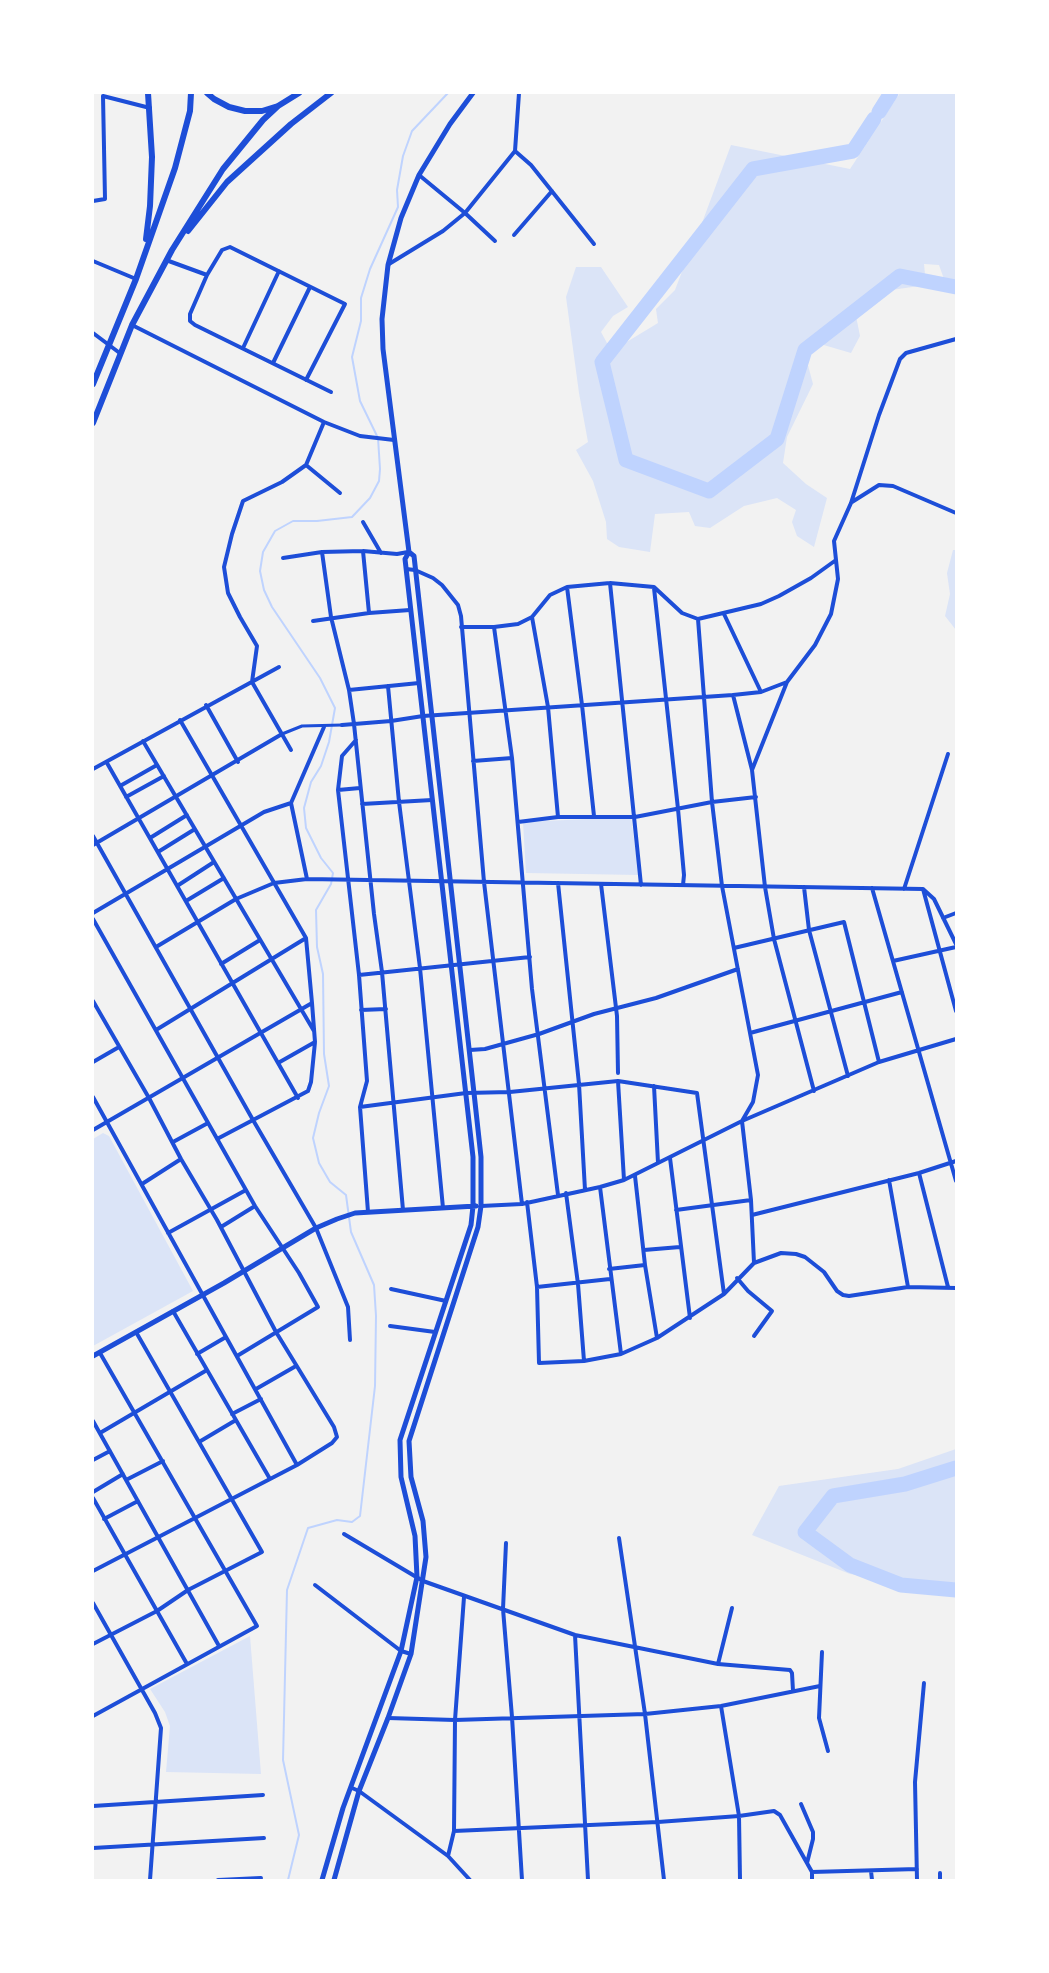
<!DOCTYPE html>
<html>
<head>
<meta charset="utf-8">
<style>
	body { margin:0 }
	#map { position:relative; width:1049px; height:1973px; overflow:hidden; background:#f2f2f2; font-family:"Archivo Narrow",sans-serif }
	canvas { display:block }
	.frame { position:absolute; inset:0; border:94px solid #fff; pointer-events:none }
</style>
</head>
<body>
<div id="map">
<canvas width="1049" height="1973"></canvas>
<div class="frame"></div>
</div>
<script>
const ctx = document.querySelector('canvas').getContext('2d');
ctx.lineJoin = 'round';
function fill(path, color) { ctx.fillStyle = color; ctx.fill(path, 'evenodd'); }
const toPath = rows => new Path2D(rows.map(r => 'M' + r).join(''));
function stroke(path, color, width, dash) { ctx.strokeStyle = color; ctx.lineWidth = width; ctx.lineCap = dash ? 'butt' : 'round'; ctx.setLineDash(dash || []); ctx.stroke(path); }
const green = toPath([
	[900,93,956,93,956,293,949,293,939,265,924,264,926,285,891,290,855,311,860,336,851,353,810,341,805,354,813,384,787,437,783,463,806,484,827,498,814,547,797,536,792,522,796,510,777,498,744,506,710,528,695,526,689,512,655,514,650,552,619,547,607,539,606,522,593,481,576,450,588,442,579,393,566,297,576,267,601,267,628,307,613,316,601,332,607,343,625,343,658,323,656,309,675,290,683,269,696,251,696,239,731,145,850,169],
	[953,550,956,550,956,630,945,616,950,594,947,573],
	[631,817,639,875,526,873,523,822],
	[103,1133,109,1136,193,1291,93,1346,93,1139],
	[956,1449,956,1591,850,1574,752,1535,779,1486,898,1469],
	[250,1636,261,1774,166,1772,170,1726,165,1712,150,1689]
]);
const stream = toPath([
	[288,1880,299,1835,283,1760,287,1590,308,1528,337,1520,352,1522,360,1516,375,1386,376,1316,374,1285,351,1232,346,1195,330,1182,319,1163,313,1138,319,1113,329,1086,324,1054,323,974,317,947,316,910,331,884,333,873,321,858,306,828,304,808,311,782,321,766,329,742,335,708,320,678,272,607,264,590,260,571,263,552,275,531,293,521,317,521,352,517,370,498,379,481,380,469,378,438,360,401,352,357,361,321,361,298,370,269,398,207,397,190,403,156,412,131,448,93]
]);
const river = toPath([
	[879,112,891,93],
	[874,119,853,151,753,169,602,362,626,460,709,491,777,439,805,350,900,276,956,287],
	[956,1468,905,1484,833,1496,805,1532,850,1565,901,1585,956,1590]
]);
const pedestrian = toPath([
	[282,734,302,726,342,725]
]);
const minor = toPath([
	[515,151,531,165,594,244],
	[419,175,465,213,495,241],
	[93,201,105,199,103,96,150,108],
	[514,235,552,191],
	[166,260,207,275],
	[93,261,136,279],
	[389,264,443,231,465,213,515,151,519,93],
	[132,325,324,422,360,436,394,440],
	[93,333,121,354],
	[243,348,279,271],
	[273,363,310,287],
	[306,380,345,304,230,247,222,250,207,275,190,314,190,321,195,325,331,392],
	[306,465,340,493],
	[852,502,879,485,893,486,956,513],
	[363,522,381,553],
	[363,551,369,613],
	[322,552,331,617,349,690,354,724,374,914,382,972,403,1210],
	[283,558,322,552,363,551,397,554,408,552],
	[406,569,415,570,433,578,442,585,458,605,461,616,484,882,522,1204],
	[610,583,641,885],
	[567,587,582,705,594,816],
	[654,588,678,809,684,875,683,885],
	[724,614,761,692],
	[532,617,548,707,558,817],
	[698,619,712,802,722,886,758,1075,753,1102,742,1121,751,1200,754,1263],
	[313,621,369,613,410,610],
	[461,627,494,627,518,624,532,617,550,595,567,587,610,583,654,587,682,613,698,619,761,604,779,596,811,578,836,560],
	[494,627,512,758,532,989,558,1195],
	[388,686,399,802,420,968,443,1208],
	[349,690,419,683],
	[733,695,752,770,765,887,774,939,814,1091],
	[206,705,238,762],
	[180,720,306,938,312,1003,315,1042,311,1082,308,1091,217,1139],
	[342,725,391,721,423,716,733,695,761,692,787,682],
	[356,740,342,756,338,790,359,975,367,1081,360,1107,368,1212],
	[143,741,314,1031],
	[291,750,252,682,257,646,240,617,228,593,224,567,232,534,243,501,282,482,306,465,324,422],
	[473,761,512,758],
	[107,763,298,1098],
	[93,769,279,667],
	[752,770,787,682,815,645,831,614,838,579,834,541,851,503,879,415,900,359,906,353,956,339],
	[120,786,157,765],
	[338,790,360,788],
	[126,797,164,776],
	[362,804,432,800],
	[518,822,558,817,635,817,712,802,756,797],
	[93,836,253,1120,316,1228,348,1307,350,1340],
	[150,838,187,815],
	[93,845,282,734],
	[158,852,195,829],
	[307,879,291,803,324,727],
	[558,883,579,1084,585,1190],
	[601,884,617,1016,618,1073],
	[177,886,214,862],
	[804,887,809,930,848,1076],
	[872,888,956,1181],
	[904,889,948,754],
	[923,889,956,1011],
	[923,889,934,899,956,944],
	[186,901,224,878],
	[93,913,264,812,291,803],
	[943,918,956,913],
	[93,919,255,1206,299,1273,318,1307,237,1356],
	[156,947,236,899,274,883,307,879,923,889],
	[734,948,844,922,879,1062],
	[893,961,956,947],
	[221,964,260,940],
	[359,975,530,957],
	[93,1001,149,1098,181,1159,217,1220,276,1332,334,1427,337,1437,332,1443,297,1465,93,1571],
	[361,1010,386,1009],
	[156,1030,306,938],
	[750,1033,902,992],
	[470,1050,485,1049,539,1034,594,1014,656,998,738,969],
	[93,1062,119,1047],
	[278,1063,315,1042],
	[618,1081,624,1180],
	[654,1086,658,1163],
	[93,1097,297,1465],
	[360,1107,466,1093,510,1092,618,1081,697,1093,724,1294],
	[93,1130,312,1003],
	[173,1142,208,1123],
	[670,1158,690,1318],
	[919,1173,948,1287],
	[635,1176,645,1265,657,1338],
	[889,1180,908,1287],
	[142,1184,181,1159],
	[600,1187,621,1354],
	[566,1193,578,1284,584,1361],
	[527,1202,537,1287,539,1363,584,1361,621,1354,657,1338,724,1294,754,1263,781,1253,796,1254,805,1257,824,1272,837,1291,843,1295,849,1296,908,1287,956,1288],
	[481,1206,522,1204,600,1187,624,1180,742,1121,879,1062,956,1039],
	[676,1210,751,1200],
	[752,1215,919,1173,956,1161],
	[221,1227,255,1206],
	[168,1233,246,1190],
	[644,1250,680,1247],
	[609,1269,645,1265],
	[737,1278,748,1291,772,1311,754,1336],
	[537,1287,610,1279],
	[391,1289,446,1301],
	[173,1311,270,1479],
	[390,1326,435,1332],
	[197,1354,226,1337],
	[256,1389,296,1366],
	[232,1414,261,1399],
	[93,1421,219,1646],
	[100,1433,207,1370],
	[199,1442,236,1420],
	[93,1460,110,1451],
	[126,1480,163,1461],
	[93,1492,123,1474],
	[93,1498,187,1664],
	[104,1519,138,1501],
	[344,1534,423,1581,575,1635,718,1664,790,1670,792,1673,793,1691],
	[619,1538,645,1714,664,1880],
	[506,1543,503,1609,512,1717,522,1880],
	[315,1585,401,1651,411,1654],
	[93,1603,155,1713,161,1728,150,1880],
	[575,1635,588,1880],
	[93,1644,157,1611,188,1590,262,1552,136,1332],
	[822,1652,819,1718,828,1751],
	[718,1664,732,1608],
	[721,1706,739,1816,740,1880],
	[93,1716,257,1626,100,1353],
	[388,1718,455,1720,645,1714,721,1706,820,1686],
	[352,1788,359,1791,448,1856,470,1880],
	[801,1804,813,1832,813,1839,807,1863],
	[93,1806,263,1795],
	[454,1831,658,1822,739,1816,774,1811,780,1815,812,1872,812,1880],
	[93,1848,264,1838],
	[448,1856,454,1831,455,1720,464,1597],
	[871,1871,872,1880],
	[812,1872,917,1869],
	[940,1873,940,1880],
	[218,1880,261,1878],
	[917,1880,915,1782,924,1683]
]);
const secondary = toPath([
	[93,1356,224,1283,316,1228,337,1219,355,1213,476,1206],
	[322,1880,343,1808,401,1651,417,1577,415,1536,401,1477,400,1440,471,1225,473,1206,473,1157,405,559,409,552],
	[334,1880,359,1791,388,1718,411,1654,426,1557,423,1521,411,1477,409,1441,478,1227,481,1206,481,1157,474,1093,414,556,409,552,383,349,382,319,388,265,401,218,419,175,450,124,473,93]
]);
const primary = toPath([
	[207,93,214,99,229,107,245,111,262,111,278,106,299,93],
	[188,231,227,182,291,124,331,93],
	[146,239,150,206,152,157,148,93],
	[93,384,136,279,175,168,190,111,191,93],
	[93,423,132,325,172,250,223,169,263,120,278,106]
]);
fill(green, '#dbe4f7');
stroke(stream, '#bfd3fe', 2);
stroke(river, '#bfd3fe', 15);
stroke(pedestrian, '#1d4ed8', 3);
stroke(minor, '#1d4ed8', 4);
stroke(secondary, '#1d4ed8', 5);
stroke(primary, '#1d4ed8', 6);
</script>
</body>
</html>
